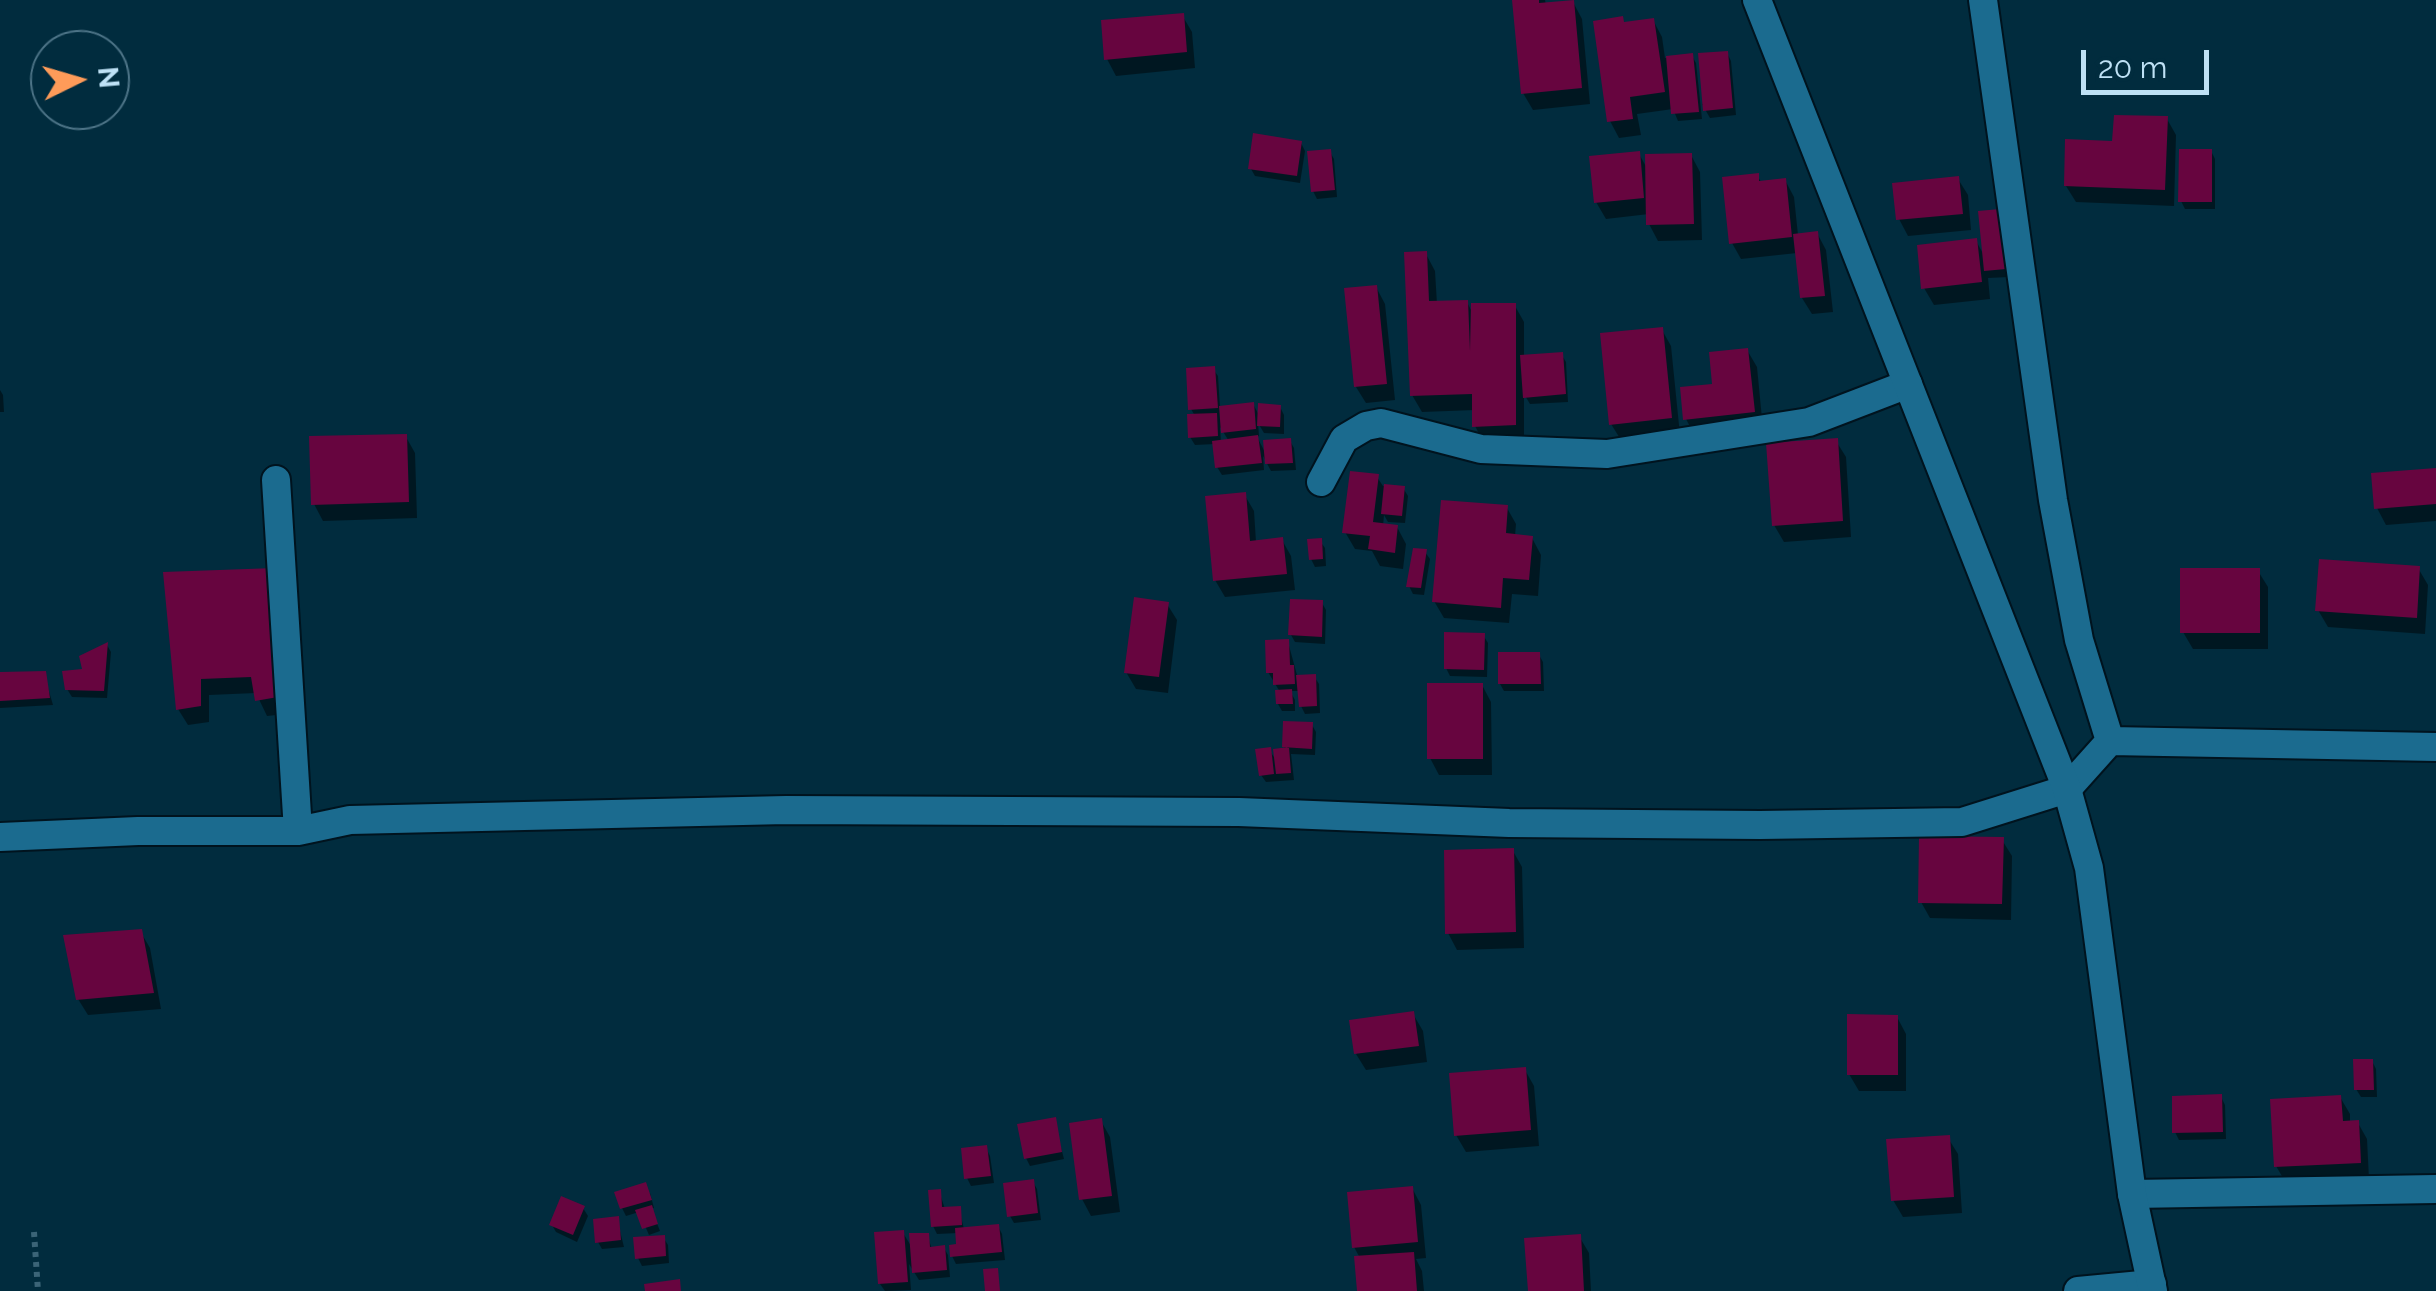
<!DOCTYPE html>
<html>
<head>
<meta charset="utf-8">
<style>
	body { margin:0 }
	#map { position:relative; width:2436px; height:1291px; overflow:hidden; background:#012c3e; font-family:Raleway,sans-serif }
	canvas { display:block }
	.north { position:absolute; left:30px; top:30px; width:100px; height:100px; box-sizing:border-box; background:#012c3e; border:2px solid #4d7487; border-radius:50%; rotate:85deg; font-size:28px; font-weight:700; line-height:40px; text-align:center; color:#bee1f5 }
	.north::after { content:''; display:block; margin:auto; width:35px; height:45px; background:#fe9b59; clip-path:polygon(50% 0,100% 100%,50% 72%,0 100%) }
	.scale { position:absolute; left:2081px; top:50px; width:128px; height:45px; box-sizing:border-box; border:5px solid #bee1f5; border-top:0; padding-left:12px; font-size:30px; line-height:35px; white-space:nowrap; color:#bee1f5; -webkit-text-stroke:8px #012c3e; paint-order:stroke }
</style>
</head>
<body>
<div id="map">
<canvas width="2436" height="1291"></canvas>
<div class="north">N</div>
<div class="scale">20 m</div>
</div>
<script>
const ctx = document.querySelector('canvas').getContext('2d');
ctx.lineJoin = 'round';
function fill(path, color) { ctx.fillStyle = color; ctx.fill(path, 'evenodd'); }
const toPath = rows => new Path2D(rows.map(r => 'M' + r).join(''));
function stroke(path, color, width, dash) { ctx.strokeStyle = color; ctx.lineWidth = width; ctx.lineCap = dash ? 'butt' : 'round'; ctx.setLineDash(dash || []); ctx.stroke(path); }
const shadow = toPath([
	[1515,0,1545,0,1546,5,1573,2,1582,19,1590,104,1533,110,1523,93],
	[1182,15,1192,32,1195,68,1116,76,1107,59],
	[1653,20,1662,37,1665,58,1692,56,1696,63,1702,119,1678,121,1673,109,1637,114,1641,135,1619,138,1610,121,1625,25],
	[1727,53,1731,61,1736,115,1710,118,1702,104,1705,103],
	[2167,119,2176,135,2174,206,2076,202,2066,186],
	[1301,143,1305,151,1300,183,1255,176,1251,169],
	[2211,151,2215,159,2215,209,2185,209,2181,201],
	[1330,152,1334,159,1337,197,1317,199,1313,191],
	[1639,154,1648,170,1691,155,1700,172,1702,240,1658,241,1649,224,1649,214,1606,219,1596,202],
	[1757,176,1762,183,1785,180,1794,197,1798,235,1817,233,1826,250,1833,312,1812,314,1802,298,1797,253,1741,259,1732,243],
	[1958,179,1968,195,1971,230,1908,236,1899,219],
	[1999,212,2009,277,1988,278,1990,299,1934,305,1924,288,1976,241,1985,257],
	[1426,254,1435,271,1437,304,1467,302,1473,314,1515,306,1524,322,1524,357,1561,354,1566,362,1568,402,1530,404,1524,394,1524,441,1484,443,1475,426,1475,410,1422,412,1412,395],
	[1376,287,1385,304,1395,400,1366,403,1356,387],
	[1662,330,1671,346,1680,435,1621,440,1611,424],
	[1747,350,1757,367,1763,429,1695,436,1686,419],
	[1213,369,1218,376,1220,408,1253,404,1260,417,1280,407,1284,415,1284,434,1264,433,1258,423,1259,436,1257,437,1266,454,1290,441,1294,448,1296,470,1271,471,1263,456,1264,470,1222,475,1217,467,1215,444,1195,445,1190,437,1195,416,1191,409],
	[1220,427,1227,438,1229,441,1221,442],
	[0,390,3,395,4,412,0,412],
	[406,437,415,453,417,518,323,521,314,504],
	[1836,441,1846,457,1851,537,1784,542,1774,525],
	[2436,470,2436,521,2386,525,2377,508],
	[1377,477,1383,486,1403,488,1408,496,1405,523,1388,522,1384,515,1383,526,1397,527,1406,544,1403,569,1380,566,1372,551,1355,549,1345,532],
	[1244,494,1254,511,1256,542,1282,540,1291,556,1295,590,1225,597,1215,580],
	[1507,508,1516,524,1515,536,1532,538,1541,555,1538,596,1512,594,1509,623,1444,618,1434,601],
	[1320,541,1325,548,1326,566,1315,567,1311,559],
	[1425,552,1430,559,1424,595,1413,594,1409,586],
	[2418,568,2428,585,2425,634,2328,627,2318,610],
	[274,570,286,714,267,716,256,693,209,695,209,722,188,725,178,709],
	[2258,571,2268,587,2268,649,2193,649,2183,632],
	[1322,603,1326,610,1325,644,1295,642,1291,635],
	[1167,604,1177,620,1168,693,1136,689,1126,672],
	[1483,635,1488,643,1487,677,1450,676,1446,668],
	[1288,642,1297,675,1314,676,1319,684,1320,713,1305,714,1301,706,1300,691,1290,691,1295,700,1295,711,1282,711,1278,704,1280,692,1268,672],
	[107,645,111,652,107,698,72,697,67,689],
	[1539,655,1543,662,1544,691,1504,691,1500,684],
	[44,674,53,705,0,708,0,675],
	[1482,685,1491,702,1492,775,1439,775,1430,758],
	[1286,724,1312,725,1316,732,1315,755,1291,754,1294,780,1266,782,1261,775,1269,750,1274,757,1275,752,1284,750],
	[2002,840,2012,856,2011,920,1930,918,1921,902],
	[1513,851,1522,867,1524,948,1457,950,1448,933],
	[140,931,150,948,161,1009,88,1015,78,999],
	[1413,1014,1423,1031,1427,1062,1366,1070,1356,1054],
	[1897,1017,1906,1034,1906,1091,1859,1091,1849,1074],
	[2372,1061,2376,1069,2377,1097,2361,1097,2356,1089],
	[1525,1070,1534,1086,1539,1146,1466,1152,1456,1135],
	[2221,1097,2225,1105,2226,1139,2179,1140,2175,1132],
	[2340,1097,2350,1114,2350,1123,2358,1123,2367,1139,2369,1179,2286,1183,2276,1166],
	[1054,1120,1064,1159,1030,1166,1026,1158],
	[1101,1121,1110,1137,1120,1212,1091,1216,1082,1199],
	[1948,1138,1958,1154,1962,1213,1903,1217,1893,1200],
	[986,1148,990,1156,994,1183,971,1186,967,1178],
	[1033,1182,1037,1189,1041,1220,1014,1223,1010,1216],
	[1412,1188,1421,1205,1426,1258,1416,1259,1422,1271,1424,1291,1360,1291,1360,1258,1354,1247],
	[939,1191,945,1209,959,1209,964,1229,998,1226,1002,1234,1005,1260,956,1264,952,1256,959,1247,958,1233,937,1234,933,1226],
	[650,1193,654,1208,651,1208,660,1231,649,1235,639,1212,626,1216,622,1208],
	[583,1208,588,1216,577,1242,556,1232,552,1225],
	[617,1219,624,1247,602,1249,598,1242],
	[903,1233,913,1249,927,1235,932,1249,944,1248,948,1255,950,1277,919,1280,909,1264,911,1290,885,1291,880,1284],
	[1579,1236,1589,1253,1591,1291,1530,1291],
	[663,1237,668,1245,669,1263,642,1266,638,1258]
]);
const building = toPath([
	[1512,0,1539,0,1539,3,1574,0,1582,88,1521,94],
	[1184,13,1187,52,1104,60,1101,20],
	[1623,16,1624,22,1654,18,1665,92,1630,97,1633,119,1607,122,1593,21],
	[1728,51,1733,108,1703,111,1698,53],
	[1693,53,1699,112,1671,114,1666,56],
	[2114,115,2168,116,2165,190,2064,186,2065,139,2112,141],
	[1253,133,1302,141,1297,176,1248,169],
	[1331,149,1335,190,1311,192,1307,151],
	[2179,149,2212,149,2212,202,2178,202],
	[1640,151,1644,198,1594,203,1589,156],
	[1692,153,1694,224,1646,225,1645,154],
	[1759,173,1759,181,1786,178,1792,237,1729,244,1722,177],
	[1959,176,1963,214,1896,220,1892,183],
	[2000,209,2006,269,1984,271,1978,211],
	[1818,231,1825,296,1800,298,1793,234],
	[1977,238,1982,282,1921,289,1917,245],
	[1427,251,1429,301,1468,300,1470,351,1471,303,1516,303,1516,425,1472,427,1472,394,1410,396,1404,252],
	[1377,285,1387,384,1354,387,1344,288],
	[1663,327,1672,418,1609,425,1600,333],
	[1748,348,1755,412,1683,420,1680,387,1712,384,1709,352],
	[1563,352,1566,394,1523,398,1520,355],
	[1215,366,1218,408,1188,410,1186,368],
	[1254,402,1256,429,1221,433,1219,406],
	[1258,403,1281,405,1280,427,1257,426],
	[1217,413,1218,436,1188,438,1187,414],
	[407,434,409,502,311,505,309,436],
	[1258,435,1262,463,1215,468,1212,441],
	[1291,438,1293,463,1265,464,1263,440],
	[1838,438,1843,521,1772,526,1766,443],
	[2436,468,2436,504,2374,509,2371,473],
	[1350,471,1379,474,1373,522,1398,525,1395,553,1368,549,1370,536,1342,533],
	[1384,484,1405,486,1402,516,1381,514],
	[1246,492,1250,541,1283,537,1287,574,1213,581,1205,496],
	[1441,500,1508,505,1506,533,1533,536,1529,580,1503,578,1501,608,1432,602],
	[1322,538,1323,559,1309,560,1307,539],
	[1413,548,1427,549,1421,588,1406,587],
	[2319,559,2420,566,2417,618,2315,611],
	[275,568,278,697,255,701,251,677,201,679,201,706,176,710,163,572],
	[2180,568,2260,568,2260,633,2180,633],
	[1134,597,1169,602,1159,677,1124,673],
	[1290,599,1323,600,1322,637,1288,635],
	[1444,632,1485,633,1484,670,1444,669],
	[1289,639,1290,665,1294,665,1295,684,1273,685,1273,673,1266,673,1265,640],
	[108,642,104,691,65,690,62,671,82,669,79,656],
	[1498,652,1540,652,1541,684,1498,684],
	[46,671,50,698,0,701,0,672],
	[1316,674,1317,706,1299,707,1296,675],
	[1427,683,1483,683,1483,759,1427,759],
	[1292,689,1293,704,1276,704,1275,690],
	[1283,721,1313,722,1312,749,1282,747],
	[1271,747,1274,774,1259,776,1255,749],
	[1289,747,1291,773,1276,774,1273,749],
	[1919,836,2004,837,2002,904,1918,903],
	[1514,848,1516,932,1445,934,1444,850],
	[142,929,154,993,76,1000,63,935],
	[1414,1011,1419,1046,1354,1054,1349,1020],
	[1847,1014,1898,1015,1898,1075,1847,1075],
	[2353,1059,2373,1059,2374,1090,2354,1090],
	[1526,1067,1531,1130,1454,1136,1449,1073],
	[2222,1094,2223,1132,2172,1133,2172,1096],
	[2341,1095,2343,1121,2359,1120,2361,1163,2274,1167,2270,1099],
	[1056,1117,1062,1152,1024,1159,1017,1124],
	[1102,1118,1112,1196,1079,1200,1069,1123],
	[1950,1135,1954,1197,1891,1201,1886,1139],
	[987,1145,991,1176,964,1179,961,1148],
	[1034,1179,1038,1213,1007,1217,1003,1183],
	[646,1182,652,1200,620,1209,614,1192],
	[1413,1186,1418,1242,1352,1248,1347,1192],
	[941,1189,942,1207,961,1206,962,1225,931,1227,928,1190],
	[561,1196,585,1206,573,1235,549,1225],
	[652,1205,658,1224,642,1229,635,1210],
	[619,1216,621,1240,595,1243,593,1219],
	[999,1224,1002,1252,950,1257,949,1245,956,1244,955,1228],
	[904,1230,908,1282,878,1284,874,1232],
	[909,1233,929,1233,930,1247,945,1245,947,1270,912,1273],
	[1581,1234,1584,1291,1528,1291,1524,1238],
	[665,1235,666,1256,635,1259,633,1237],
	[1414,1252,1417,1291,1357,1291,1354,1256],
	[998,1268,1000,1291,985,1291,983,1269],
	[680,1279,681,1291,645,1291,644,1284]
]);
const path = toPath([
	[34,1232,38,1291]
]);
const minor = toPath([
	[276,480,298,831],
	[1321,482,1344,439,1366,426,1381,423,1481,449,1607,454,1809,422,1908,384],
	[2110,741,2436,747],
	[0,837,138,831,298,831,350,820,786,810,1239,812,1509,823,1760,825,1962,822,2067,789,2110,741,2079,640,2053,500,1983,0],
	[2132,1194,2436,1189],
	[2078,1291,2152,1284]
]);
const tertiary = toPath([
	[1757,0,2067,789,2089,868,2132,1194,2153,1291]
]);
fill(shadow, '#0007');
fill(building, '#67053f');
stroke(minor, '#00131e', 32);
stroke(tertiary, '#00131e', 32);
stroke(path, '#3b6477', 6, [5, 5]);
stroke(minor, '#1b6b8f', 28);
stroke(tertiary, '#1b6b8f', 28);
</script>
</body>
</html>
